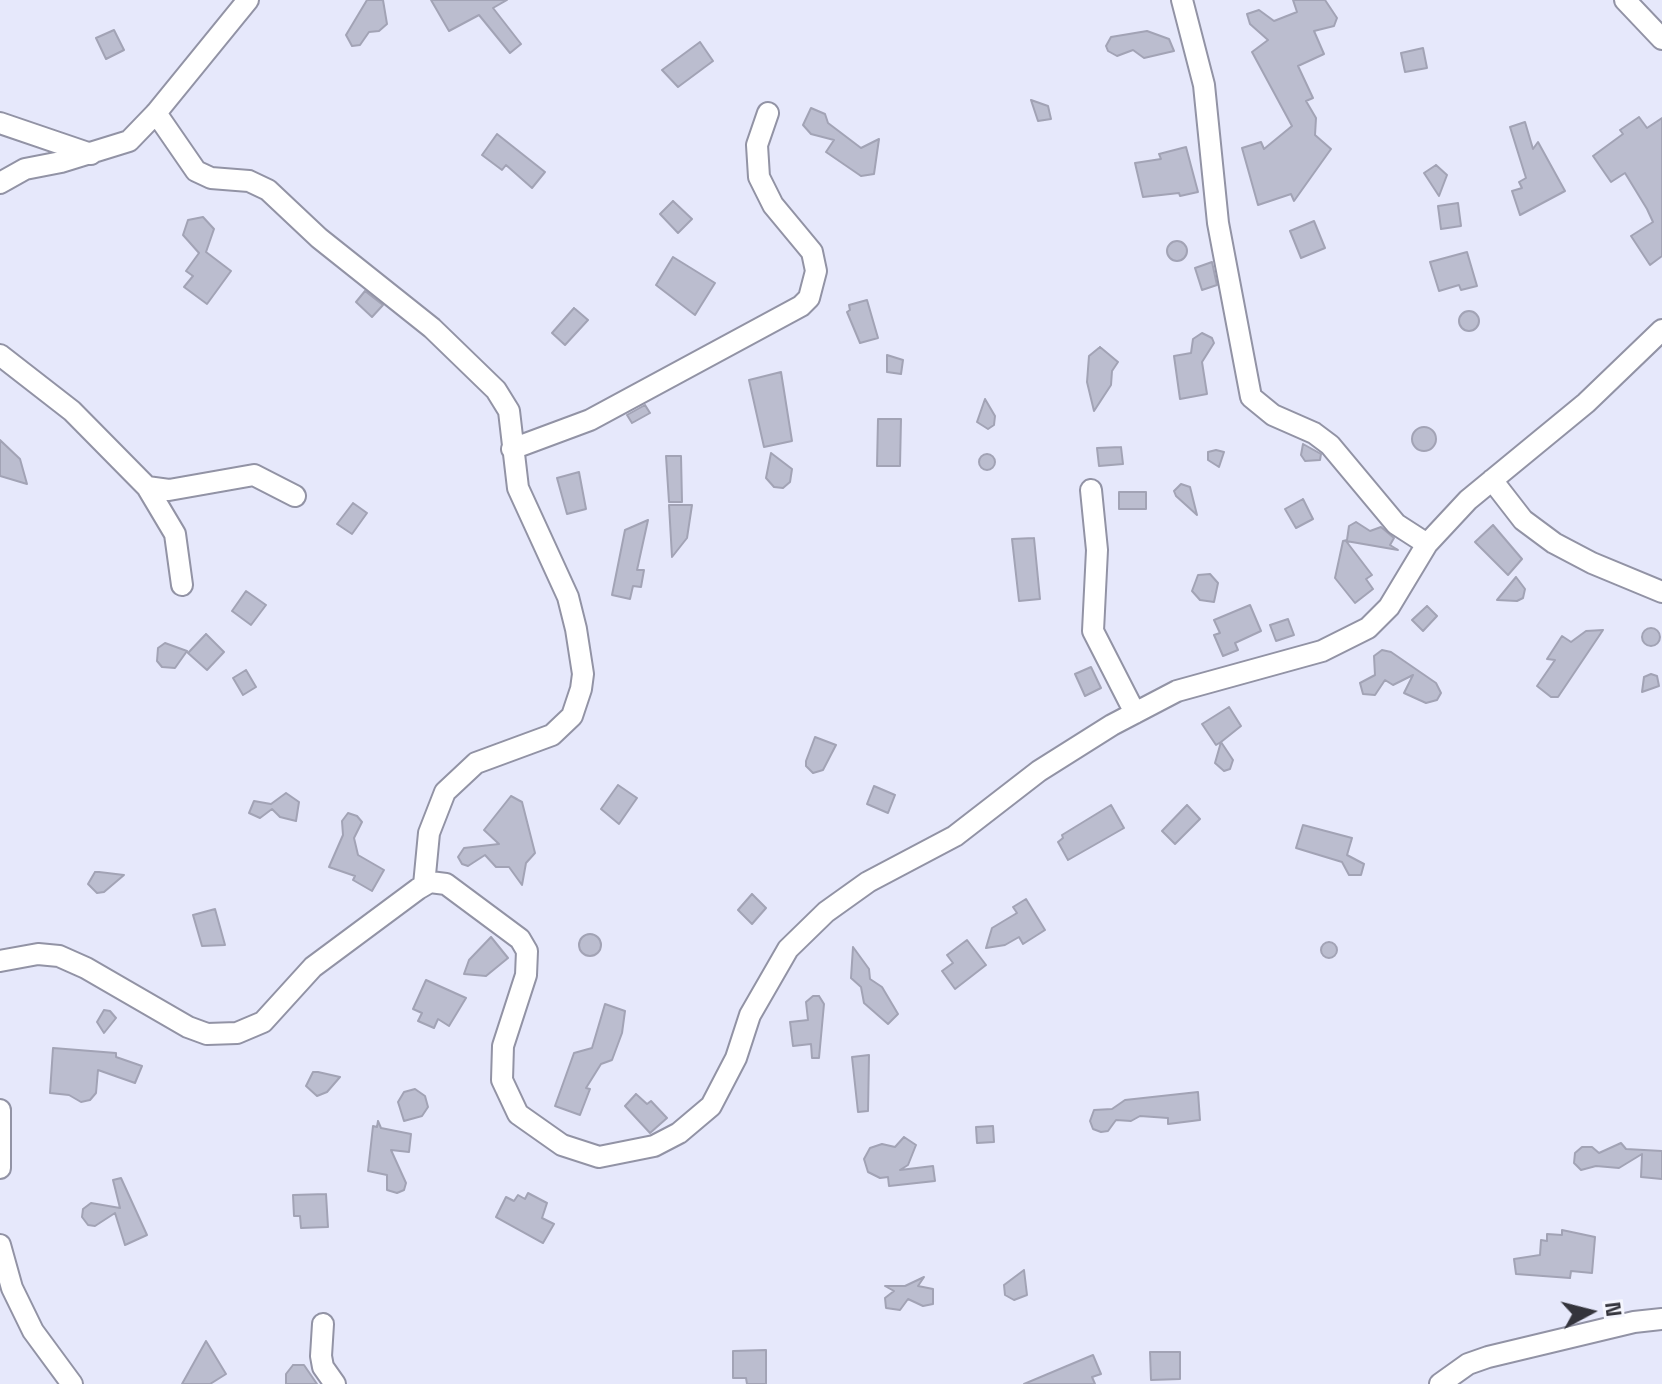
<!DOCTYPE html>
<html>
<head>
<meta charset="utf-8">
<style>
	body { margin:0 }
	#map { position:relative; width:1662px; height:1384px; overflow:hidden; background:#e6e8fb; font-family:"Space Grotesk",sans-serif }
	canvas { display:block }
	.north { position:absolute; left:1550px; top:1272px; width:80px; height:80px; -webkit-text-stroke:6px #f5f6fe; paint-order:stroke; rotate:83deg; font-size:22px; font-weight:700; line-height:32px; text-align:center; color:#34343c }
	.north::after { content:''; display:block; margin:auto; width:28px; height:36px; background:#34343c; clip-path:polygon(50% 0,100% 100%,50% 72%,0 100%) }
</style>
</head>
<body>
<div id="map">
<canvas width="1662" height="1384"></canvas>
<div class="north">N</div>
</div>
<script>
const ctx = document.querySelector('canvas').getContext('2d');
ctx.lineJoin = 'round';
function fill(path, color) { ctx.fillStyle = color; ctx.fill(path, 'evenodd'); }
const toPath = rows => new Path2D(rows.map(r => 'M' + r).join(''));
function stroke(path, color, width, dash) { ctx.strokeStyle = color; ctx.lineWidth = width; ctx.lineCap = dash ? 'butt' : 'round'; ctx.setLineDash(dash || []); ctx.stroke(path); }
const building = toPath([
	[367,0,383,0,387,24,379,31,369,32,360,45,352,46,346,35,367,0],
	[431,0,507,0,493,8,521,44,510,53,479,15,449,31,431,0],
	[1293,0,1325,0,1337,18,1334,26,1314,31,1324,54,1298,66,1313,98,1306,101,1316,118,1315,135,1331,149,1294,201,1291,194,1258,205,1242,148,1261,142,1264,149,1292,126,1252,52,1268,40,1250,24,1247,14,1259,10,1274,21,1297,12,1293,0],
	[114,30,124,50,106,59,96,38,114,30],
	[1147,31,1169,39,1174,51,1144,58,1133,50,1117,56,1108,51,1106,46,1111,37,1147,31],
	[700,42,713,61,678,87,662,70,700,42],
	[1423,48,1427,68,1405,72,1401,53,1423,48],
	[1031,100,1048,106,1051,119,1038,121,1031,100],
	[811,108,825,114,828,123,861,148,879,139,874,174,861,176,826,152,834,140,811,134,803,125,811,108],
	[1639,117,1647,128,1662,118,1662,256,1650,265,1631,236,1653,222,1647,209,1625,173,1611,182,1593,156,1623,134,1620,130,1639,117],
	[1525,122,1533,149,1538,142,1565,191,1520,215,1512,191,1522,188,1519,182,1526,178,1510,127,1525,122],
	[497,134,545,172,532,188,506,165,502,170,482,155,497,134],
	[1186,147,1198,192,1180,196,1179,193,1143,197,1135,163,1161,159,1159,154,1186,147],
	[1436,165,1447,175,1439,196,1424,173,1436,165],
	[673,201,692,219,678,233,660,214,673,201],
	[1458,203,1461,226,1441,229,1438,206,1458,203],
	[203,217,214,229,206,252,231,271,207,304,184,287,193,276,186,271,199,253,183,235,188,220,203,217],
	[1314,221,1325,248,1301,258,1290,231,1314,221],
	'1167 251a10 10 0 1 1 20 0a10 10 0 1 1-20 0Z',
	[1467,252,1477,286,1461,290,1459,285,1439,291,1430,262,1467,252],
	[673,257,715,283,695,315,656,285,673,257],
	[1212,262,1217,285,1202,290,1195,268,1212,262],
	[365,291,383,305,372,317,356,302,365,291],
	[867,300,878,338,860,343,847,312,850,310,849,305,867,300],
	[574,308,588,320,565,345,552,333,574,308],
	'1459 321a10 10 0 1 1 20 0a10 10 0 1 1-20 0Z',
	[1202,333,1212,338,1214,343,1202,362,1207,394,1180,399,1174,356,1191,353,1193,339,1202,333],
	[1100,347,1118,362,1112,371,1111,385,1094,411,1087,382,1089,356,1100,347],
	[887,355,903,360,901,374,887,372,887,355],
	[781,372,792,441,764,447,749,380,781,372],
	[985,399,995,416,994,425,988,429,977,422,985,399],
	[645,405,650,413,632,423,627,415,645,405],
	[878,419,901,419,900,466,877,466,878,419],
	'1412 439a12 12 0 1 1 24 0a12 12 0 1 1-24 0Z',
	[0,440,20,459,27,484,0,476,0,440],
	[1303,444,1321,454,1320,460,1305,461,1301,455,1303,444],
	[1121,447,1123,464,1099,466,1097,448,1121,447],
	[1216,450,1224,452,1219,467,1208,460,1208,452,1216,450],
	[771,453,792,469,790,482,783,488,774,487,766,478,771,453],
	'979 462a8 8 0 1 1 16 0a8 8 0 1 1-16 0Z',
	[666,456,681,456,682,502,669,502,666,456],
	[579,472,586,509,567,514,557,478,579,472],
	[1181,484,1190,487,1197,515,1176,496,1174,491,1181,484],
	[1119,492,1146,492,1146,509,1119,509,1119,492],
	[1303,499,1313,519,1296,528,1285,509,1303,499],
	[353,503,367,513,352,534,337,524,353,503],
	[669,505,692,505,687,538,672,557,669,505],
	[648,520,637,570,644,570,641,587,633,586,630,599,612,595,625,530,648,520],
	[1356,522,1370,531,1381,527,1394,538,1390,545,1398,550,1346,541,1372,575,1366,579,1373,589,1355,603,1335,578,1343,541,1347,540,1349,526,1356,522],
	[1493,525,1522,559,1508,575,1475,542,1493,525],
	[1034,538,1040,599,1019,601,1012,539,1034,538],
	[1210,574,1218,583,1214,602,1200,600,1192,591,1198,575,1210,574],
	[1516,577,1525,589,1523,598,1517,601,1497,600,1516,577],
	[246,591,266,605,251,625,232,611,246,591],
	[1250,605,1261,631,1235,643,1238,650,1223,656,1214,635,1220,633,1214,620,1250,605],
	[1427,606,1437,616,1423,631,1412,620,1427,606],
	[1288,619,1294,635,1276,641,1270,625,1288,619],
	'1642 637a9 9 0 1 1 18 0a9 9 0 1 1-18 0Z',
	[1603,630,1558,697,1551,697,1537,686,1555,660,1547,659,1562,636,1571,642,1586,631,1603,630],
	[206,634,224,652,207,670,188,653,206,634],
	[165,643,187,651,175,668,162,667,157,661,158,648,165,643],
	[1382,650,1391,652,1436,683,1441,693,1437,700,1426,703,1404,693,1413,675,1393,685,1385,680,1375,695,1363,694,1360,683,1375,675,1374,656,1382,650],
	[1091,667,1101,688,1085,696,1075,674,1091,667],
	[246,670,256,687,243,695,233,678,246,670],
	[1651,674,1657,676,1659,686,1642,692,1644,677,1651,674],
	[1229,707,1241,726,1221,742,1233,760,1230,769,1224,771,1215,763,1221,742,1216,745,1202,724,1229,707],
	[815,737,836,745,823,770,813,773,806,766,806,761,815,737],
	[618,785,637,798,619,824,601,809,618,785],
	[874,786,895,795,888,813,867,804,874,786],
	[286,793,299,802,296,821,280,817,272,809,260,818,249,813,254,801,271,804,286,793],
	[511,796,522,802,535,853,526,863,522,885,509,867,496,867,485,855,468,866,462,864,458,857,464,848,499,844,484,830,511,796],
	[1111,805,1124,828,1068,860,1058,842,1063,838,1062,835,1111,805],
	[1187,805,1200,819,1175,844,1162,831,1187,805],
	[348,813,357,816,362,822,354,838,358,855,384,870,372,891,353,880,355,876,329,867,343,835,342,821,348,813],
	[1303,825,1352,838,1347,855,1364,864,1361,875,1349,875,1342,862,1296,848,1303,825],
	[95,872,99,872,124,875,104,892,97,893,88,884,95,872],
	[752,894,766,908,752,924,738,910,752,894],
	[1026,899,1045,930,1023,944,1019,937,1005,945,986,948,992,928,1017,913,1013,907,1026,899],
	[215,909,225,945,202,946,193,915,215,909],
	'579 945a11 11 0 1 1 22 0a11 11 0 1 1-22 0Z',
	[491,937,508,958,486,976,464,974,469,960,491,937],
	[967,940,986,965,955,989,942,971,953,963,947,955,967,940],
	'1321 950a8 8 0 1 1 16 0a8 8 0 1 1-16 0Z',
	[853,947,869,969,870,979,882,987,898,1014,888,1024,864,1003,861,987,851,978,853,947],
	[426,980,466,998,449,1026,438,1019,434,1028,418,1021,422,1013,413,1009,426,980],
	[819,996,824,1004,819,1058,812,1058,811,1044,793,1046,790,1022,808,1020,806,1002,813,996,819,996],
	[605,1004,625,1011,622,1033,612,1060,601,1064,586,1088,590,1089,580,1115,555,1106,574,1053,592,1048,605,1004],
	[104,1010,110,1011,116,1018,104,1033,97,1022,104,1010],
	[53,1048,116,1053,116,1057,142,1066,135,1083,98,1070,96,1093,90,1100,81,1102,69,1095,50,1093,53,1048],
	[869,1055,868,1111,858,1112,852,1057,869,1055],
	[313,1072,318,1072,340,1077,327,1092,317,1096,306,1086,313,1072],
	[415,1089,425,1096,428,1107,422,1116,404,1121,398,1102,404,1092,415,1089],
	[1198,1092,1200,1120,1168,1124,1168,1118,1140,1116,1131,1121,1116,1120,1108,1131,1101,1132,1093,1129,1090,1121,1094,1110,1112,1109,1125,1100,1198,1092],
	[636,1094,647,1104,651,1101,667,1118,650,1133,625,1106,636,1094],
	[378,1121,381,1128,411,1134,409,1152,391,1150,406,1183,404,1190,397,1193,387,1190,387,1175,368,1171,373,1126,377,1127,378,1121],
	[993,1126,994,1142,977,1143,976,1127,993,1126],
	[904,1137,916,1145,908,1165,900,1170,933,1166,935,1181,889,1186,888,1177,880,1178,868,1172,864,1159,870,1148,882,1144,895,1147,904,1137],
	[1621,1143,1626,1149,1662,1151,1662,1179,1641,1177,1642,1154,1619,1168,1596,1166,1581,1170,1574,1163,1575,1153,1582,1147,1592,1147,1599,1153,1621,1143],
	[121,1178,147,1235,125,1245,115,1213,95,1226,88,1225,82,1217,83,1209,91,1203,120,1208,113,1180,121,1178],
	[528,1193,547,1203,542,1218,554,1224,543,1243,496,1217,506,1197,514,1201,518,1195,525,1199,528,1193],
	[326,1194,328,1227,301,1228,300,1216,294,1216,293,1195,326,1194],
	[1562,1230,1595,1237,1592,1273,1571,1271,1570,1278,1516,1274,1514,1259,1540,1255,1541,1240,1547,1241,1547,1234,1562,1235,1562,1230],
	[1024,1270,1027,1295,1014,1300,1005,1295,1004,1285,1024,1270],
	[924,1277,918,1286,933,1289,933,1304,923,1306,908,1299,900,1310,886,1308,885,1298,894,1291,885,1286,905,1286,924,1277],
	[206,1341,226,1374,210,1384,182,1384,206,1341],
	[766,1350,766,1384,747,1384,746,1378,733,1378,733,1351,766,1350],
	[1150,1352,1180,1352,1180,1379,1151,1380,1150,1352],
	[1093,1355,1101,1374,1092,1377,1095,1384,1024,1384,1093,1355],
	[293,1365,304,1365,317,1384,286,1384,286,1374,293,1365]
]);
const minor = toPath([
	[1182,0,1204,85,1218,223,1251,397,1273,415,1314,433,1330,445,1396,524,1427,544],
	[1625,0,1662,39],
	[156,113,196,171,211,178,249,181,268,190,319,238,432,328,496,390,509,411,518,488,568,597,576,629,583,674,581,689,572,716,552,735,476,763,445,792,429,833,424,885],
	[0,123,91,154],
	[0,183,25,169,61,162,129,141,156,113,248,0],
	[0,355,72,411,147,487,175,534,182,585],
	[512,449,590,420,801,306,809,298,816,271,812,252,773,205,759,177,757,145,768,113],
	[1492,480,1523,520,1554,543,1592,563,1662,592],
	[147,487,169,490,254,475,295,496],
	[1091,490,1097,550,1093,631,1135,713],
	[0,961,38,954,59,956,86,968,188,1027,207,1034,237,1033,263,1022,313,967,418,889,430,882,446,884,520,939,527,951,526,975,503,1046,502,1080,518,1114,562,1145,599,1157,654,1146,679,1133,711,1106,736,1058,750,1015,788,949,826,912,868,882,955,836,1039,771,1112,725,1177,691,1322,651,1368,628,1389,607,1427,544,1468,500,1586,403,1662,330],
	[0,1110,0,1168],
	[0,1245,12,1288,33,1331,72,1384],
	[323,1324,321,1356,323,1367,335,1384],
	[1440,1384,1468,1364,1488,1357,1634,1322,1662,1319]
]);
fill(building, '#bbbdcf');
stroke(building, '#a2a3b5', 2);
stroke(minor, '#9293a5', 24);
stroke(minor, '#fff', 20);
</script>
</body>
</html>
